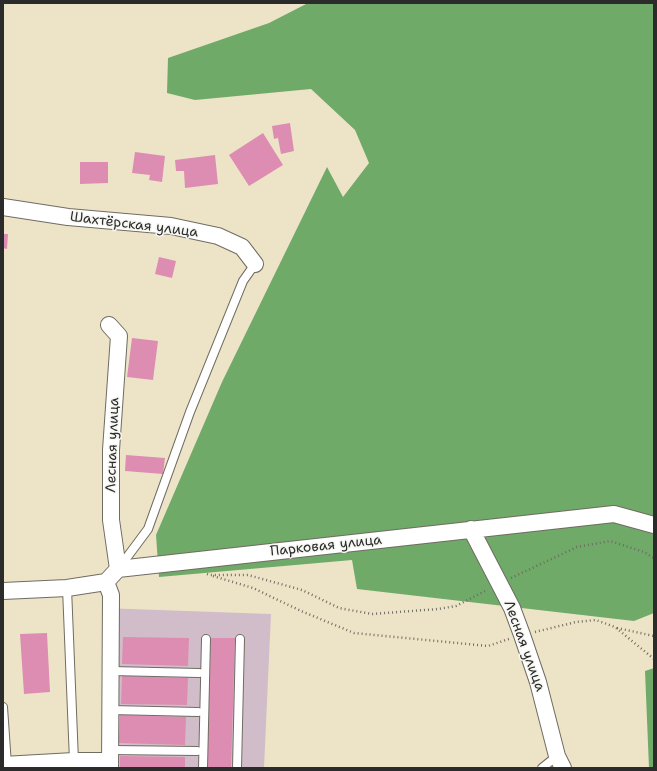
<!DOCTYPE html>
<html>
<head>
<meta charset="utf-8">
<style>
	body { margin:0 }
	#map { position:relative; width:657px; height:771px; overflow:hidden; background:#ede4c8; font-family:"Shantell Sans",sans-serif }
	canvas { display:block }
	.frame { position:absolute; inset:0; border:4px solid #2b2b2b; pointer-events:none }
</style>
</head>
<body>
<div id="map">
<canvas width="657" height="771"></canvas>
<div class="frame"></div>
</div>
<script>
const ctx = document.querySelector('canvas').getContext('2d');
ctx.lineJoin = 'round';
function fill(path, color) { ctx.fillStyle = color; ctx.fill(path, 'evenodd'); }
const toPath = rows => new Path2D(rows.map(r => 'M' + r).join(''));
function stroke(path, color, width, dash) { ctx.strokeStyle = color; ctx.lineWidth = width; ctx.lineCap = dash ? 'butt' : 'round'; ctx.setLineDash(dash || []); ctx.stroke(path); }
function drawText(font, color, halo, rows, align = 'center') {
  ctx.font = font + ' "Shantell Sans",sans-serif'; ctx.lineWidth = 3; ctx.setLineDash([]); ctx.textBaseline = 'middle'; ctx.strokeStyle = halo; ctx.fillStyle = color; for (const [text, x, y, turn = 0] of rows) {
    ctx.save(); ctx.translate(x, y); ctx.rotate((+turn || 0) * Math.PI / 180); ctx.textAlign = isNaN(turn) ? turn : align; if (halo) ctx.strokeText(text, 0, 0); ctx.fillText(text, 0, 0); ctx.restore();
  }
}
const industrial = toPath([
	[102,608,271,614,264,768,106,768]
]);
const forest = toPath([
	[308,3,654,3,654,613,634,621,357,589,352,560,159,577,156,535,222,382,327,167,343,197,369,163,355,130,311,89,195,100,167,93,168,58,269,23],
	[654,668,654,768,649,768,645,671]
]);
const building = toPath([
	[290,123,294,151,281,154,278,138,274,139,272,126],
	[263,133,283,165,249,186,229,155],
	[135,152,165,156,162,182,149,180,150,175,132,173],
	[215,155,218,184,185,188,184,171,176,171,175,160],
	[80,162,108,162,108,183,80,184],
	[3,234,8,234,7,249,3,248],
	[159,257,176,261,172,278,155,274],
	[132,338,158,341,153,380,127,377],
	[126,455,165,458,163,474,125,471],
	[47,633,50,692,24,694,20,634],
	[123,637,189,638,188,666,122,664],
	[211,638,235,638,231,768,207,768],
	[122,676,188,678,187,705,121,704],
	[120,715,186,717,185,745,119,743],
	[120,756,185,757,185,768,120,768]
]);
const path = toPath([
	[207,574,210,575,248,575,302,590,339,608,372,614,438,609,456,606,487,590],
	[213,576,253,588,301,611,354,633,488,646,509,639],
	[511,578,577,547,610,541,644,552,654,558],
	[617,628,654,636],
	[535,632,576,622,596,620,615,627,654,659]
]);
const lane = toPath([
	[119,568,148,529,190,412,243,281,255,264],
	[67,588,74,761],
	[111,671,199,673],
	[3,707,7,765],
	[111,710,198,712],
	[110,750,197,751],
	[203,768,206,639],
	[237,768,240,639],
	[542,768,557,756]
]);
const street = toPath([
	[3,207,68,217,171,226,218,236,242,247,255,264],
	[109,325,119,336,111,450,111,520,118,569],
	[471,529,512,608,522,635,538,682,557,756,563,768],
	[106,582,111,595,110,768],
	[3,591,67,588,106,582,118,569,614,514,654,525],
	[3,765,74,761,110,761]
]);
const streetNames = [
	["Шахтёрская улица",134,225,7],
	["Лесная улица",113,445,-88],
	["Парковая улица",326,546,-6],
	["Лесная улица",524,646,70]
];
fill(industrial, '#d1bdc9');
fill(forest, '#6faa69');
fill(building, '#dd8db2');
stroke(lane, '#6f6c62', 10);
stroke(street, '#6f6c62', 18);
stroke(path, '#6f6c62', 2.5, [1, 3]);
stroke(lane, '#fff', 8);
stroke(street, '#fff', 16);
drawText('14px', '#2b2b2b', '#f6f6f2', streetNames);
</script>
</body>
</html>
